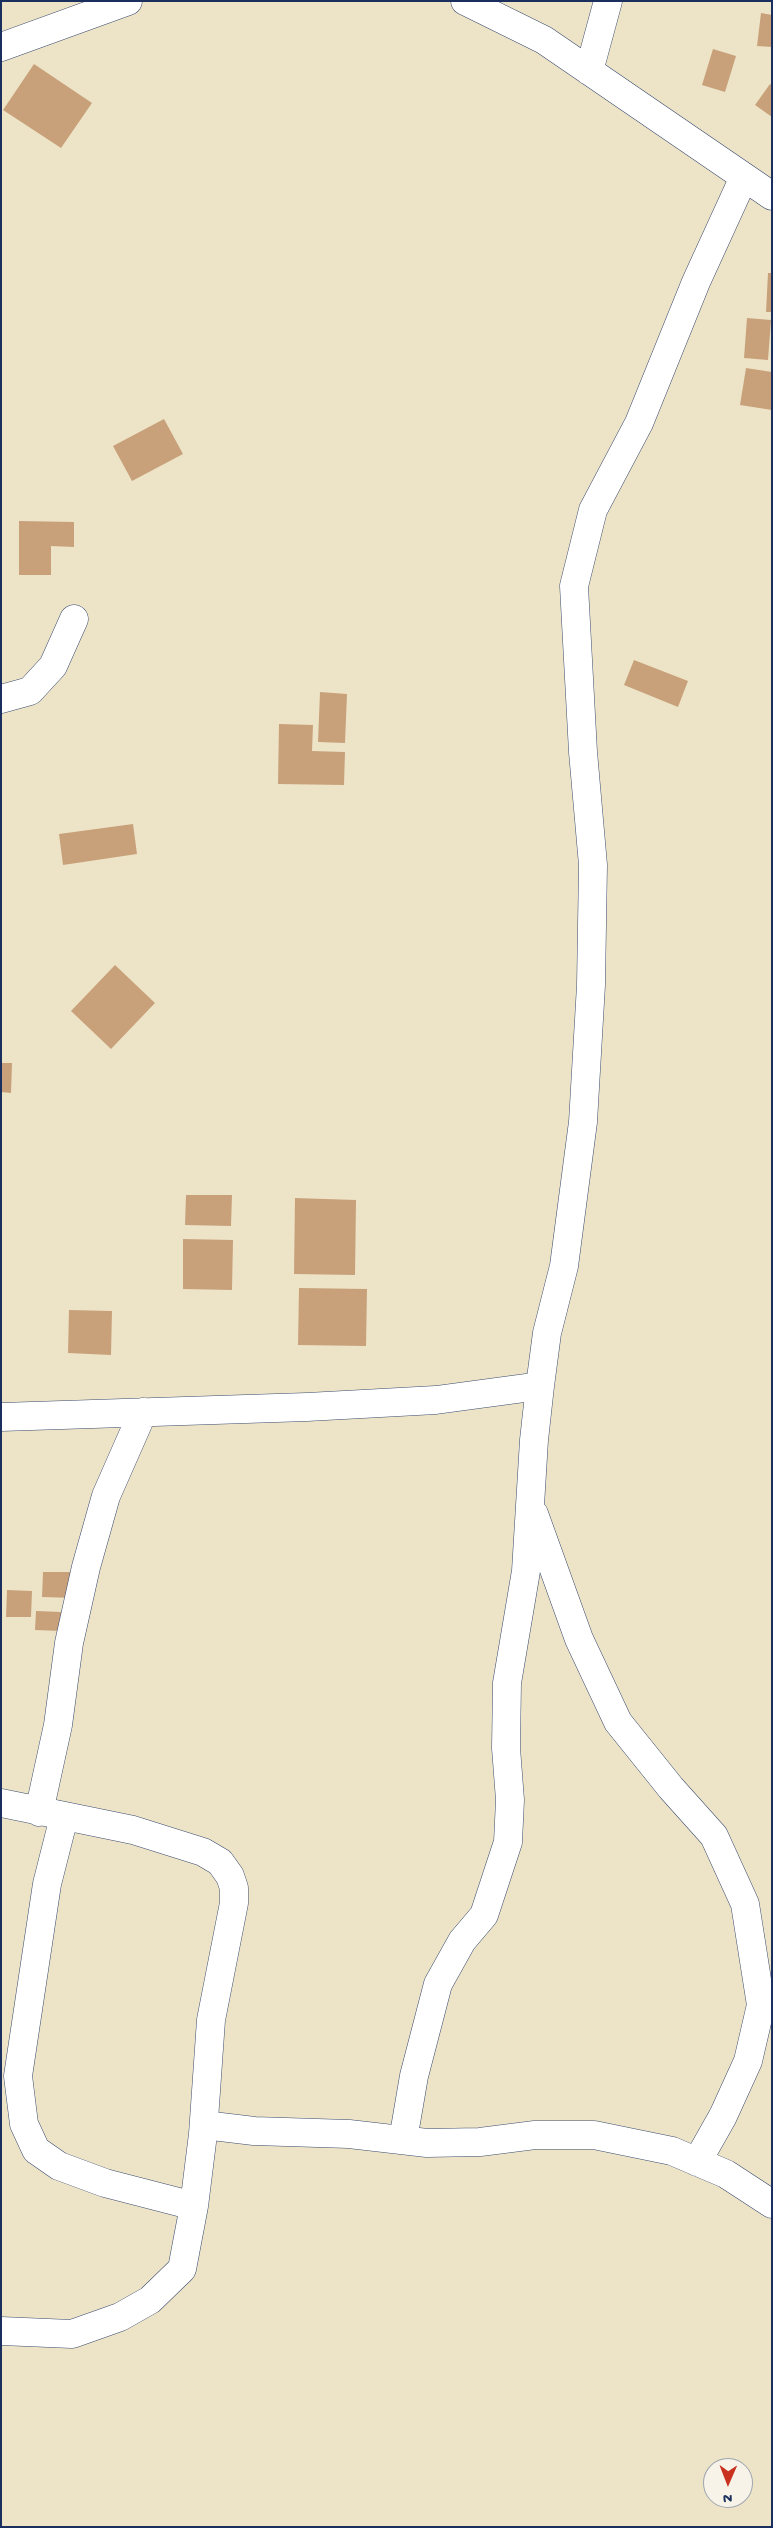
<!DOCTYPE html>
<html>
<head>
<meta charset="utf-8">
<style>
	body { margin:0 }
	#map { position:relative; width:773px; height:2528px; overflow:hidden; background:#ede4c7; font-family:"Gochi Hand",sans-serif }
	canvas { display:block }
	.frame { position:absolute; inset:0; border:2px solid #1b2f5e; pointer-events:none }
	.north { position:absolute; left:703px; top:2458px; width:50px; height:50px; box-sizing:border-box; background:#f7f3e8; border:1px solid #9fa5b1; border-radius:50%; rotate:181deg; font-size:14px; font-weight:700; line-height:20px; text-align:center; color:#1b2f5e }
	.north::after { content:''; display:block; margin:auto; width:18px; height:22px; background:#c8321e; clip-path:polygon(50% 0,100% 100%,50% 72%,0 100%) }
</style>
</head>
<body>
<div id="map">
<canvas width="773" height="2528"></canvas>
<div class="frame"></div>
<div class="north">N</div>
</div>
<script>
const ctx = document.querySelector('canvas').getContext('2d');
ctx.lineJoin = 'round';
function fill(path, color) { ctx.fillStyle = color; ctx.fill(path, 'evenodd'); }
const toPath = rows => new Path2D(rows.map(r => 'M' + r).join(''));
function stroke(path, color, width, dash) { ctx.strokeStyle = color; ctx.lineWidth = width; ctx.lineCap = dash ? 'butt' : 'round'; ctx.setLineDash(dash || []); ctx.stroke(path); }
const building = toPath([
	[761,13,772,15,772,47,757,46],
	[713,49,736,56,725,92,702,85],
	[34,64,92,103,61,148,3,110],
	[770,84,772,85,772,117,755,105],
	[768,273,772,273,772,312,766,312],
	[747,318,771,320,768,360,744,358],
	[746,368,772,372,772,410,740,405],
	[164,419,183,454,132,481,113,446],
	[19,521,74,522,74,547,51,546,51,575,19,575],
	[634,660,688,681,678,707,624,685],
	[320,692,347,694,345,743,318,742],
	[279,724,313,725,312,751,345,752,344,785,278,784],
	[133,824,137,854,63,865,59,834],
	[115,965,155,1003,111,1049,71,1011],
	[1,1063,12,1063,11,1093,1,1092],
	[186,1195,232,1195,231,1226,185,1225],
	[295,1198,356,1200,355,1275,294,1274],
	[183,1239,233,1240,232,1290,183,1289],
	[299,1288,367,1289,366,1346,298,1345],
	[69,1310,112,1311,111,1355,68,1353],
	[43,1572,74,1572,74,1598,42,1597],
	[7,1590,32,1591,31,1617,6,1617],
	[36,1611,61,1612,61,1631,35,1630]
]);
const minor = toPath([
	[465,1,544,40,772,196],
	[1,47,128,1],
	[589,71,608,1],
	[1,699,30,691,53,666,74,619],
	[1,1417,307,1407,436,1400,540,1386],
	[534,1514,579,1639,618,1722,671,1788,714,1836,745,1904,761,2005,748,2061,723,2116,697,2162],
	[1,1803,133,1830,203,1852,220,1862,230,1876,234,1888,234,1903,211,2020,203,2134,194,2206,182,2269,150,2300,120,2317,72,2334,1,2331],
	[39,1812,58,1725,69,1643,86,1567,106,1496,143,1412],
	[64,1817,47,1884,18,2076,24,2124,36,2150,59,2166,105,2183,194,2206],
	[204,2125,254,2131,349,2134,427,2143,480,2142,535,2135,594,2135,672,2151,726,2174,772,2204],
	[403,2140,414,2076,438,1984,462,1941,484,1915,508,1842,510,1800,506,1748,507,1683,526,1571,534,1440,540,1386,547,1333,564,1266,583,1122,591,985,593,865,583,752,574,586,593,510,639,423,696,282,744,177]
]);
fill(building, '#c8a17b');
stroke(minor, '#3a4a6e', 29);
stroke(minor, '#fff', 28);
</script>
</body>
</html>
